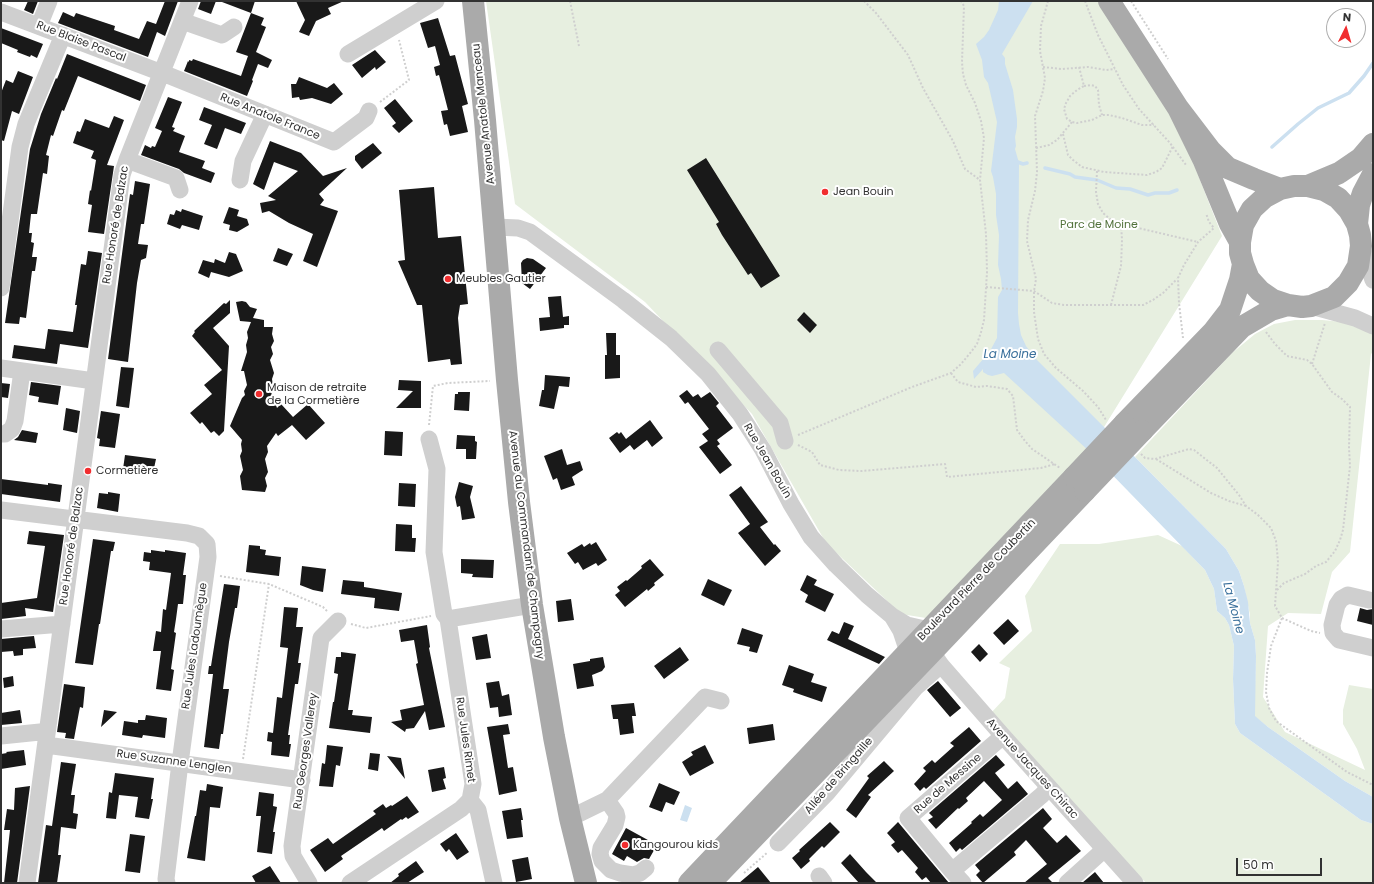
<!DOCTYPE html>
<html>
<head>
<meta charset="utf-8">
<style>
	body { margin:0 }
	#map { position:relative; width:1374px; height:884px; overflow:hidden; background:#fff; font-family:Poppins,sans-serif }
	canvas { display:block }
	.frame { position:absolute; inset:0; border:2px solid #323232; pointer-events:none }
	.north { position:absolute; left:1326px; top:8px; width:40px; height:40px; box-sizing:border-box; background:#fff; border:1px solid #adadad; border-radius:50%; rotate:5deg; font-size:11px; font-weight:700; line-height:16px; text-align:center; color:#323232 }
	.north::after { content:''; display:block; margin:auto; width:14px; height:18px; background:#f12d2f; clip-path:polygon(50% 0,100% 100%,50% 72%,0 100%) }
	.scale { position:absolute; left:1236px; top:858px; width:86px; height:18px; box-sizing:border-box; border:2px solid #323232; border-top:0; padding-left:5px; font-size:12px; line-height:14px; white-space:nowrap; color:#323232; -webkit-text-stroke:3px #fff; paint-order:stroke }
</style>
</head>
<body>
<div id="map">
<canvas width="1374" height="884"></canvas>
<div class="frame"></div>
<div class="north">N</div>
<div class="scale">50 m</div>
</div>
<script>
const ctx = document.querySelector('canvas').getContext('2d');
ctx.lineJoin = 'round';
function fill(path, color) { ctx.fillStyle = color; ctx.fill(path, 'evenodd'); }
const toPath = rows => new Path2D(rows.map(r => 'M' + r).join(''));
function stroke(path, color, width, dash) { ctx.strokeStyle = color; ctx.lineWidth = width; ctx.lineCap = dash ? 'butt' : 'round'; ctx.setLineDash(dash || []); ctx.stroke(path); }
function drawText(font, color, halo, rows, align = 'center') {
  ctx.font = font + ' Poppins,sans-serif'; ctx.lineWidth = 4; ctx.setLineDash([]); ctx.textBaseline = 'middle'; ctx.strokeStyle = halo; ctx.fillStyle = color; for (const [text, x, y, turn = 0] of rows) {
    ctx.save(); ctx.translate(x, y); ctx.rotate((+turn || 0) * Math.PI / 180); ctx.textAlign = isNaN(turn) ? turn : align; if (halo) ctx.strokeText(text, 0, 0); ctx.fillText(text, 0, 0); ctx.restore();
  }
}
const green = toPath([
	[486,1,1100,1,1180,129,1222,236,1088,453,926,618,901,614,826,543,752,414,645,302,515,204],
	[1295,320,1322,320,1343,322,1373,334,1373,352,1371,354,1350,552,1332,572,1321,614,1288,613,1268,626,1263,697,1285,732,1365,770,1357,749,1343,724,1343,710,1349,685,1373,689,1373,797,1345,781,1268,727,1254,716,1256,656,1255,640,1250,623,1250,615,1244,586,1239,571,1226,549,1135,457,1232,353,1255,334,1274,324],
	[1158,535,1182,546,1205,570,1214,589,1217,611,1225,618,1229,625,1234,646,1233,679,1235,724,1240,733,1361,820,1373,824,1373,883,1146,883,990,714,1005,698,1010,668,999,663,1032,631,1025,596,1060,544,1099,544]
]);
const water = toPath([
	[999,1,1033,1,1002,54,1005,58,1005,64,1013,90,1017,119,1017,127,1015,137,1016,146,1015,149,1019,163,1018,313,1019,324,1021,335,1026,346,1035,358,1108,431,1132,454,1226,549,1239,571,1244,586,1248,602,1250,623,1255,640,1256,656,1255,716,1268,727,1345,781,1373,797,1373,824,1361,820,1240,733,1235,724,1233,679,1234,646,1229,625,1225,618,1217,611,1214,589,1205,570,1090,452,1004,373,992,376,988,375,983,372,983,369,974,379,973,371,990,351,997,338,998,297,1002,290,1001,279,998,265,999,235,996,215,996,194,993,177,991,171,997,122,988,83,984,77,982,60,976,44,984,37,989,30,998,10],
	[685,805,692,808,687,822,680,820]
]);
const stream = toPath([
	[1272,147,1298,124,1318,108,1349,93,1364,76,1373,63],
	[1015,161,1023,164,1027,163],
	[1045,168,1070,174,1075,177,1097,180,1116,188,1130,189,1148,195,1155,193,1169,193,1177,190]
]);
const building = toPath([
	[28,1,38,1,33,14,24,10],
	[165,1,178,1,165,36,157,32,148,57,58,23,63,12,74,17,76,13,115,26,114,30,139,39,147,21,156,24],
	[201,1,216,1,211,14,198,9],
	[222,1,255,1,251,13,222,2],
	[296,1,344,1,328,8,331,14,316,21,309,36,299,32,305,20],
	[251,13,264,18,261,25,266,27,256,52,272,60,268,68,258,64,252,80,253,81,247,96,184,71,188,61,189,62,189,60,192,61,193,59,241,76,248,56,236,52],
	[438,18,450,56,455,55,468,104,462,106,468,132,450,136,447,124,444,125,441,111,448,110,439,75,436,76,434,67,440,65,435,46,428,48,420,23],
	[1,28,43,44,37,58,31,55,30,57,17,52,18,50,1,43],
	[375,50,386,62,376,70,375,67,362,78,352,65],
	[67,54,146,85,140,101,78,76,64,111,62,110,53,136,51,135,46,155,49,156,47,174,43,173,37,214,31,214,29,233,32,233,31,242,34,243,32,257,37,257,35,271,32,271,26,318,20,317,19,324,5,323,30,149,41,114,56,78,57,79],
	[18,71,33,77,19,114,12,111,4,141,1,140,1,93,6,80,13,83],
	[299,77,327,88,334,83,343,94,331,104,312,98,300,100,299,97,292,98,291,84,296,84],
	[168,97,182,102,172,127,175,128,173,131,185,136,179,152,205,161,202,168,215,173,211,183,184,173,179,169,141,155,145,145,151,148,152,146,155,147,162,131,155,128],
	[395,99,413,121,399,133,392,126,396,123,384,108],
	[204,107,246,123,241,134,225,128,217,149,204,144,212,125,199,120],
	[114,116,124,120,107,165,114,166,104,234,88,232,92,205,88,204,90,190,91,191,96,160,91,158,94,151,73,143,77,131,80,132,85,119,109,128],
	[270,141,301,153,323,176,347,168,319,194,324,200,320,205,338,211,317,267,303,261,313,234,289,223,269,211,262,213,260,203,276,200,268,196,298,171,274,162,264,190,253,184],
	[373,143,382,153,362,169,355,160,355,156],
	[706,158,780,276,761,288,751,273,748,275,722,235,716,224,719,222,687,170],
	[135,181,150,184,144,224,141,224,138,244,148,245,146,258,141,260,137,283,128,362,108,359,130,194,133,195],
	[434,187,438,238,461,236,468,304,460,305,458,318,462,364,451,365,450,359,428,362,422,305,417,305,398,261,405,260,399,190],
	[229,207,239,210,237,216,247,219,249,225,237,232,229,230,230,225,223,223],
	[182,209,203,216,199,230,182,225,180,229,167,224,170,214,174,215,176,210,181,212],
	[278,248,293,254,287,266,273,261],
	[88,251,102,253,88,348,60,344,57,364,12,358,14,345,45,349,48,329,73,332,77,305,75,305,81,264,86,265],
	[229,252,236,254,243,271,229,277,211,272,209,278,198,273,203,260,214,263,215,259,225,263],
	[527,258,533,259,546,268,530,289,522,283,521,263,523,260],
	[561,296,563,317,569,316,569,325,564,325,564,328,540,331,539,318,550,317,548,297],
	[230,300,230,313,213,328,229,346,224,431,219,436,214,431,211,433,202,422,200,424,190,413,212,394,204,385,222,370,192,336,195,332,194,331,224,303,226,304],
	[242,301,246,302,250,307,257,309,253,318,264,320,264,327,273,327,272,334,274,341,271,347,273,354,270,360,274,373,272,379,273,387,271,392,277,408,281,404,293,417,308,404,325,423,306,440,292,425,278,436,276,433,267,446,268,452,265,459,268,472,265,478,267,486,265,492,242,490,240,476,243,470,240,456,242,451,241,444,242,440,230,426,242,398,245,395,244,391,247,385,244,371,241,371,247,352,246,345,248,338,247,332,251,322,240,321,236,302],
	[804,312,817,325,810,333,797,320],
	[606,333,616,333,616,355,620,355,620,378,605,379,605,355,607,355],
	[121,367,134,368,129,408,116,406],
	[545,375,570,377,569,387,559,386,554,409,539,406,542,390,544,390],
	[399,380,421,381,421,408,396,408,413,391,398,390],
	[31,382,61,386,58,405,38,402,39,397,29,395],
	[1,383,10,384,8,398,1,397],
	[687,390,693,397,698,394,701,398,710,392,719,403,716,406,733,428,717,440,720,444,717,446,732,465,720,474,699,447,708,441,702,434,709,429,688,402,685,404,679,396],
	[458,392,470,392,469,411,454,410,455,394,458,394],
	[66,408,80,411,77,433,63,430],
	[101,411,120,414,115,448,99,446,100,439,97,438],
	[650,420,663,438,652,447,647,440,634,450,630,445,620,453,609,438,617,432,619,434,621,432,626,439],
	[22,430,38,433,36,443,14,440,18,437],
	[385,431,403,432,402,456,384,455],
	[457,435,475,436,475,441,477,442,476,459,466,459,466,449,456,449],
	[562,449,567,465,580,461,583,470,572,477,575,485,561,490,557,478,553,480,544,456],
	[125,455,156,459,153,473,123,469],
	[1,479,48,485,48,483,62,485,60,502,1,494],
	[459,482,473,486,470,497,475,518,462,520,460,506,457,507,455,497],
	[399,483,416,484,415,507,398,506],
	[741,486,768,522,760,527,774,545,775,544,781,551,765,566,738,533,750,524,729,495],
	[108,492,120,494,118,512,97,508,99,493,108,494],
	[396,524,412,525,412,538,416,538,415,552,395,551],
	[29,531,64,535,53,612,25,608,26,616,1,619,1,603,37,598,45,546,27,544],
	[93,539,115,542,113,551,111,551,100,624,99,624,97,638,93,665,75,663],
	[596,542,607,560,598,566,596,563,583,570,578,562,575,564,567,553,582,544,584,547,590,543,591,545],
	[249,545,260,546,260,549,266,550,265,555,281,557,279,576,246,572],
	[151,550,165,552,165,550,186,553,183,575,186,575,183,604,178,604,176,619,174,632,176,633,171,669,174,670,171,691,156,689,161,651,153,651,156,631,161,632,163,609,166,610,171,573,149,570,150,562,143,561,144,552,151,553],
	[461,559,494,560,493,578,472,577,473,574,461,573],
	[650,559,664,575,654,583,655,585,648,591,647,589,625,607,615,595,620,591,617,587,626,580,627,581,642,568,641,566],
	[302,566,326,569,323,592,313,590,300,585],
	[807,575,817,580,814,585,834,594,825,612,805,602,808,595,800,590],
	[708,579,732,590,724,606,701,595],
	[343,580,364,582,364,587,402,593,399,611,374,608,375,598,341,594],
	[224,584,240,586,237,608,235,608,229,642,223,689,229,689,223,734,221,734,219,749,204,747,213,674,208,674,209,666,211,666],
	[571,599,574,620,558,622,556,601],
	[284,607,298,608,296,627,303,627,298,663,301,663,298,684,295,684,288,735,290,735,289,744,291,744,289,757,271,755,272,742,267,741,268,732,273,733,277,697,282,698,288,648,280,647],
	[1360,608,1367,610,1373,609,1373,625,1357,621],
	[1008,619,1019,631,1004,645,993,633],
	[844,622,854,626,848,639,885,657,879,664,827,640,832,631,839,634],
	[427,625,430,647,429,648,445,727,429,730,425,711,414,728,406,729,405,732,391,722,402,720,400,710,424,705,416,664,418,663,414,640,401,642,399,630],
	[742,628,763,635,757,653,749,651,750,647,737,644],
	[487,634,491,658,476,660,472,637],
	[34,636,36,648,23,649,23,655,14,656,13,651,1,652,1,639],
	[979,644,988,654,980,662,971,652],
	[680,647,689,660,664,679,654,666],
	[341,652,356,654,348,710,353,710,352,715,372,717,370,733,329,728,333,702,334,702,338,674,334,673,336,657,341,657],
	[603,657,605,667,602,671,592,675,594,686,577,689,573,664,590,661,590,659],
	[789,665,814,674,811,682,827,687,822,702,793,692,794,689,782,685],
	[13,676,14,686,4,688,3,678],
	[499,681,502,696,509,694,512,715,499,717,498,707,490,708,486,683],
	[938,681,961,708,950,717,927,690],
	[64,684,85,687,83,708,80,707,79,712,74,739,65,738,66,733,57,732],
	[634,703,636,716,632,716,634,733,620,735,618,719,613,719,611,705],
	[20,710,22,723,1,725,1,713],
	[104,710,117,712,101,727],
	[146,715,167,718,165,738,143,735,142,738,122,735,124,721,138,723,138,720,145,720],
	[508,724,510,734,503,735,508,768,513,767,517,791,499,795,487,727],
	[773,724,775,740,749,744,747,728],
	[969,727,981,741,926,789,924,787,920,791,914,784,926,771,923,768,932,760,935,763,954,746,950,743],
	[327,745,343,747,340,766,336,765,333,787,319,786,322,763,325,764],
	[705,745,714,763,690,776,682,762,693,755,691,752],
	[24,750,26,765,1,769,1,754,7,753,6,752],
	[370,753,380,754,378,771,368,769],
	[996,755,1005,765,995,773,1008,789,1017,781,1028,794,962,850,960,848,956,852,949,843,972,823,971,822,980,814,983,817,1002,800,984,781,966,798,968,801,959,809,958,808,936,829,928,820,933,817,929,813],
	[387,756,401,758,405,779],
	[884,761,894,771,868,795,871,797,856,818,846,810,869,778,867,776],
	[61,762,76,764,71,795,75,795,73,813,78,814,76,829,61,827,58,855,61,855,57,883,38,883,46,825,52,826],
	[444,767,446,778,443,779,446,789,432,792,428,770],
	[115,773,154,778,151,799,153,799,149,819,135,817,138,797,119,795,116,819,106,818,109,792,112,793],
	[659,783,680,792,674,805,666,802,662,812,649,807],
	[207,784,223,787,220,808,210,807,205,861,187,858,195,816,196,816,200,790,206,791],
	[30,786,17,883,4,883,10,830,4,830,7,809,14,810,15,788],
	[259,792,274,794,273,806,277,807,273,832,275,832,272,854,257,852,261,816,256,816],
	[407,796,419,812,408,819,406,817,402,820,401,819,384,831,382,828,341,856,343,859,325,872,310,850,328,838,333,844,376,814,373,811,383,804,386,808,391,805,392,806],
	[521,808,523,820,521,820,523,837,507,839,502,811],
	[1043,808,1052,819,1043,828,1057,843,1066,835,1081,851,1048,878,1053,883,1024,883,1047,864,1026,840,1014,852,1016,855,983,883,976,875,980,871,975,865],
	[830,822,840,832,824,848,822,846,809,859,810,861,801,869,792,858,800,851,799,850],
	[898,822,913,840,949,883,931,883,926,877,922,880,915,872,918,868,902,850,898,853,891,845,895,842,887,833],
	[626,828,657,845,649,859,644,858,637,862,627,856,624,861,612,854],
	[456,833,469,852,457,860,449,849,446,852,440,844],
	[130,834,145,836,140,873,125,871],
	[850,854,866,872,877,883,859,883,841,863],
	[528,857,532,879,516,882,512,860],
	[416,861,424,872,407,883,390,883,399,876,398,874],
	[270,866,281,883,256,883,252,876],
	[758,867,771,883,739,883],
	[1095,872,1104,883,1082,883]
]);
const path = toPath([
	[570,1,579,46],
	[864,1,876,13,908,55,923,88,953,141,965,169,980,180],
	[1048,1,1041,26,1040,51,1045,78,1043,91,1035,116,1037,172,1035,191,1028,220,1027,241,1036,279,1034,291,1034,312,1038,339,1044,354,1056,368,1083,391,1098,407,1106,420],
	[1085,1,1098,35,1123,85,1139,109,1170,143,1186,165],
	[1131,1,1168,59],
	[1043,67,1062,69,1088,67,1106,70,1115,69],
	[1079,67,1084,86,1077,90,1070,96,1066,103,1064,109,1067,119,1072,122,1077,123,1092,120,1102,115,1109,115,1122,118,1142,125,1154,125],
	[1084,86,1091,85,1095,86,1098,90,1099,105,1102,115],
	[380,102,409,80,399,40],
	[1063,134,1068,155,1073,160,1082,167,1104,172,1147,175,1156,172,1162,168,1173,146],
	[1036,148,1049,145,1057,140,1072,122],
	[1097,171,1096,192,1098,204,1103,213,1110,219,1121,224,1198,242],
	[986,287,1034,291,1052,303,1064,305,1143,305,1153,300,1163,293,1177,279],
	[1111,305,1121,266,1122,240,1121,224],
	[1266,332,1275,344,1287,356,1307,360,1312,364,1332,392,1342,399,1350,407,1349,447,1350,466,1343,530,1340,540,1335,551,1326,562,1316,566,1305,574,1284,583,1277,590],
	[1183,338,1179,303,1178,278,1184,265,1198,242,1214,228,1209,222,1206,213],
	[1312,364,1325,323],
	[951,373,958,382,976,387,987,386,1007,389,1013,396,1017,430,1025,441,1032,449,1060,468],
	[429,425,433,386,448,383,490,381],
	[798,435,912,387,951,373,961,364,971,352,977,344,981,332,984,320,987,272,986,234,980,180,984,138,981,121,975,103,966,85,963,74,962,62,964,6,961,1],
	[798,445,812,452,820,465,839,470,861,471,945,464,947,477,1041,468,1055,464],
	[1141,454,1145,458,1155,459,1189,449,1194,450,1217,468,1239,495,1246,506,1258,515,1271,528,1276,541,1277,550,1278,562,1275,606,1282,618,1271,646,1267,673,1266,692,1269,708,1276,721,1287,729,1347,772,1373,785],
	[1156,459,1211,493,1229,501,1246,506],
	[220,576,269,584,323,607,328,612],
	[1282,618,1311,631,1320,633],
	[351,624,366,628,431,616],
	[243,759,269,584],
	[744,873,768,852]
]);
const minor = toPath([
	[1,12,170,76,334,142,366,118,369,111],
	[182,21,222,35,234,27],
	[39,26,49,1],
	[348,54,436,1],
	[127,160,176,178,180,190],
	[240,180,243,161,265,114],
	[495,227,518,228,530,232,623,300,671,338,708,374,740,414,763,450,791,504,811,537,836,565,867,595,892,616],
	[1362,248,1373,280],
	[1,288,20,147,26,124,63,35],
	[1311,306,1355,318,1373,326],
	[718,350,780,423,785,441],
	[1,368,94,381],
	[1,434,5,434,12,429,15,421,22,371],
	[429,439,437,469,434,552,444,614,448,619],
	[1,510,187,533,199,536,207,544,208,557,180,763,166,879,167,883],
	[1369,600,1348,595,1341,599,1337,605,1332,625,1333,633,1339,640,1373,648],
	[1,629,62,624],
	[908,652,901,631,892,616,907,625,929,630],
	[932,652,941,665,1003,736,1135,883],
	[1,736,40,732,47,732],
	[1003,736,908,818,952,871,1042,795,1048,788],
	[46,745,302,780],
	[470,800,478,810,494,883],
	[607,800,616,813,617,817,615,825,601,848,600,854,602,861,611,870,620,873,633,875,640,873,646,868],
	[570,818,607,800,705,697,721,701],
	[778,843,827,793,915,688,941,665],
	[952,871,963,883],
	[819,876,824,883],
	[27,883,122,175,127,160,190,1],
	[309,883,293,856,292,846,321,638,338,621],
	[350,883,461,809,470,800,473,784,448,619,532,605],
	[1067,883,1098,855,1103,849]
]);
const major = toPath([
	[473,1,485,120,507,380,519,502,532,605,554,737,570,818,586,883],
	[1109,1,1178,108,1210,150,1228,168,1254,179,1280,189],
	[1178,108,1204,161,1230,224,1240,242,1240,253,1243,264,1249,279,1260,291,1273,300,1288,305,1302,307,1311,306,1334,297,1348,283,1358,266,1361,246,1360,235,1357,224,1349,210,1338,198,1324,190,1308,186,1294,186,1280,189,1265,197,1252,209,1243,225,1240,242],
	[1308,186,1339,173,1361,158,1373,144],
	[1357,224,1359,205,1363,193,1373,174],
	[1124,424,1213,332,1230,310,1240,280,1243,264],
	[1142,431,1242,327,1271,310,1288,305],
	[689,883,1074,477],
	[710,883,932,652,1085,491]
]);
const majorBridge = toPath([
	[1074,477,1124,424],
	[1085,491,1142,431]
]);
const markers = [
	[825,192,4,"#f12d2f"],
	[448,279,4,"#f12d2f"],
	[259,394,4,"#f12d2f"],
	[88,471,4,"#f12d2f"],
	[625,845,4,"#f12d2f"]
];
const streetNames = [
	["Rue Blaise Pascal",81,42,21],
	["Avenue Anatole Manceau",484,114,-96],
	["Rue Anatole France",270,117,22],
	["Rue Honoré de Balzac",116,225,-81],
	["Rue Jean Bouin",767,461,60],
	["Avenue du Commandant de Champagny",526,545,83],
	["Rue Honoré de Balzac",72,546,-82],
	["Boulevard Pierre de Coubertin",977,580,-46],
	["Rue Jules Ladoumègue",195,646,-82],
	["Rue Jules Rimet",465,740,82],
	["Rue Georges Vallerey",306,751,-82],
	["Rue Suzanne Lenglen",174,762,8],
	["Avenue Jacques Chirac",1032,769,48],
	["Allée de Bringaille",839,776,-49],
	["Rue de Messine",948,784,-41]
];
const poiNames = [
	["Jean Bouin",833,192],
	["Meubles Gautier",456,279],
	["Maison de retraite",267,388],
	["de la Cormetière",267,401],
	["Cormetière",96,471],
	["Kangourou kids",633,845]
];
const parkNames = [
	["Parc de Moine",1099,225]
];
const waterNames = [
	["La Moine",1010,355],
	["La Moine",1233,608,75]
];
fill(green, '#e7efe0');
fill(water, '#cce0f0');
stroke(stream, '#cce0f0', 3.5);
fill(building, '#191919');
stroke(path, '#cfcfcf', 2, [2, 2]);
stroke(minor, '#cfcfcf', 17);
stroke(major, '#aaa', 22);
stroke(majorBridge, '#aaa', 22);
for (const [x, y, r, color] of markers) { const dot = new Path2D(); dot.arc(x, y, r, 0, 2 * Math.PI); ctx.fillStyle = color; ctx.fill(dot); stroke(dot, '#fff', 1.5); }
drawText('11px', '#323232', '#fff', streetNames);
drawText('11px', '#323232', '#fff', poiNames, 'left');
drawText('11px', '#52723b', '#fff', parkNames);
drawText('italic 12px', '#396f9b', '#fff', waterNames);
</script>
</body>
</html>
